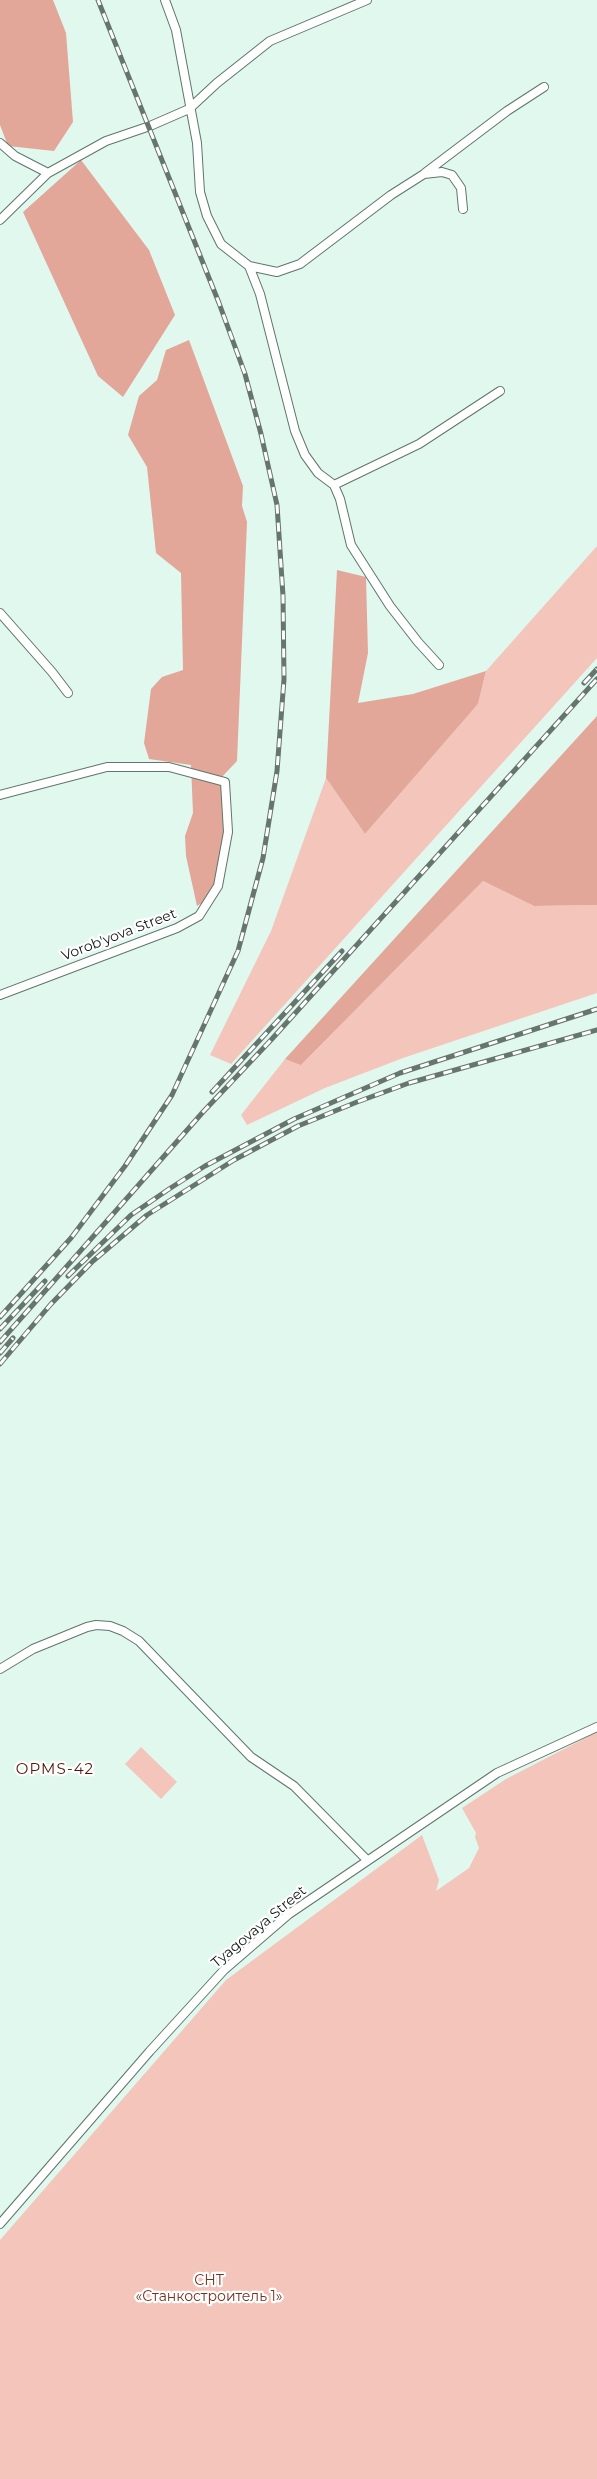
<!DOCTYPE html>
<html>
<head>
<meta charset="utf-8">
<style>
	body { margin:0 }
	canvas { display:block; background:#e0f8ee }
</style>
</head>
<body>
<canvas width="597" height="2479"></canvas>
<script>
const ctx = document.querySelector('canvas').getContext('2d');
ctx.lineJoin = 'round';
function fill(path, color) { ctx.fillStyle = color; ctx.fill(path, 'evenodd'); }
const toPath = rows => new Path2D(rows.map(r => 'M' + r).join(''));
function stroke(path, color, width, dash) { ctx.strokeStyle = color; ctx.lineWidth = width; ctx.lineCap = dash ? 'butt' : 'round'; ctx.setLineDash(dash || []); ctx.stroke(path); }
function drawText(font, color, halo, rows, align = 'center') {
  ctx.font = font + ' Montserrat,sans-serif'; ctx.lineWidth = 4.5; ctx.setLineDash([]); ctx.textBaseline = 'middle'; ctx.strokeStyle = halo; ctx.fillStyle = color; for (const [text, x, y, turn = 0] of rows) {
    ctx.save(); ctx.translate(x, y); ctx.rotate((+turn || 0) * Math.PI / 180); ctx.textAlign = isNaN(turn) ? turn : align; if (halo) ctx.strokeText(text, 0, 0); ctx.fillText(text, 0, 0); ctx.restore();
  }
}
const green = toPath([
	[597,546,597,658,231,1064,210,1055,271,931,326,778,365,834,478,704,486,671],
	[483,881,534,906,597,905,597,993,403,1058,325,1088,247,1125,241,1115,285,1059,302,1064],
	[597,1732,597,2479,0,2479,0,2240,226,1980,422,1835,439,1880,436,1891,469,1868,479,1848,475,1837,476,1833,462,1808,506,1779],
	[141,1747,177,1782,161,1799,125,1764]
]);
const forest = toPath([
	[0,0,53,0,66,33,73,122,54,151,8,146,0,125],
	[81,160,149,250,175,315,123,397,98,376,23,212],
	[189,340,243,486,242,506,247,522,237,761,219,780,229,812,223,860,209,899,197,906,186,856,185,836,193,813,191,765,149,759,144,743,151,689,162,677,183,670,181,573,156,553,147,467,128,435,139,396,157,380,166,350],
	[337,570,366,577,368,653,358,703,413,694,486,671,478,704,365,834,326,778],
	[597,716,597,905,534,906,483,881,301,1065,285,1059]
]);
const street = toPath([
	[165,0,176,30,197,143,200,192,207,216,221,244,249,266,277,272,300,264,391,195,424,174,442,172,452,175,461,188,463,209],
	[0,143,15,156,48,173],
	[425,173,507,111,544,87],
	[0,220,48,173,106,141,150,126,189,109,217,83,270,41,367,0],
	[249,266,260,294,295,431,305,455,318,473,334,485,419,444,500,391],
	[334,485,340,499,351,545,390,606,418,642,439,665],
	[0,613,52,672,68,693],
	[0,795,107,767,169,767,225,782,228,832,218,886,199,916,177,928,0,995],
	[0,1669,33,1649,87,1627,96,1625,110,1626,123,1631,139,1641,251,1757,294,1786,366,1859],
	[0,2224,150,2051,224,1970,289,1914,497,1773,597,1727]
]);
const rail = toPath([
	[584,683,597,669],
	[212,1092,342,951],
	[68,1276,131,1215,169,1189,205,1166,294,1119,400,1073,597,1009],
	[0,1317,71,1238,125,1166,172,1095,238,951,263,858,277,771,284,679,283,596,277,505,261,434,245,374,219,303,98,0],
	[0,1329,45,1281],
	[0,1342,203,1112,271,1040,597,679],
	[0,1353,13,1338],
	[0,1364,51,1304,93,1261,147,1215,234,1160,298,1126,357,1102,409,1083,597,1030]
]);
const streetNames = [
	["Vorob'yova Street",119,935,-21],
	["Tyagovaya Street",259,1927,-40]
];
const parkNames = [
	["СНТ",209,2281],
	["«Станкостроитель 1»",209,2297]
];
const neighbourhoodNames = [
	["OPMS-42",55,1770]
];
fill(green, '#f4c6bb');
fill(forest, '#e2a799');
stroke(street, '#60756c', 10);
stroke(street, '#fff', 8);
stroke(rail, '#67756f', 5);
stroke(rail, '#fff', 3, [9]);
drawText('14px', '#0f1714', '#fff', streetNames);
drawText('14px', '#773121', '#fff', parkNames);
ctx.letterSpacing = '1px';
drawText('15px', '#571506', '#fff', neighbourhoodNames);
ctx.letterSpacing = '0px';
</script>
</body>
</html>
